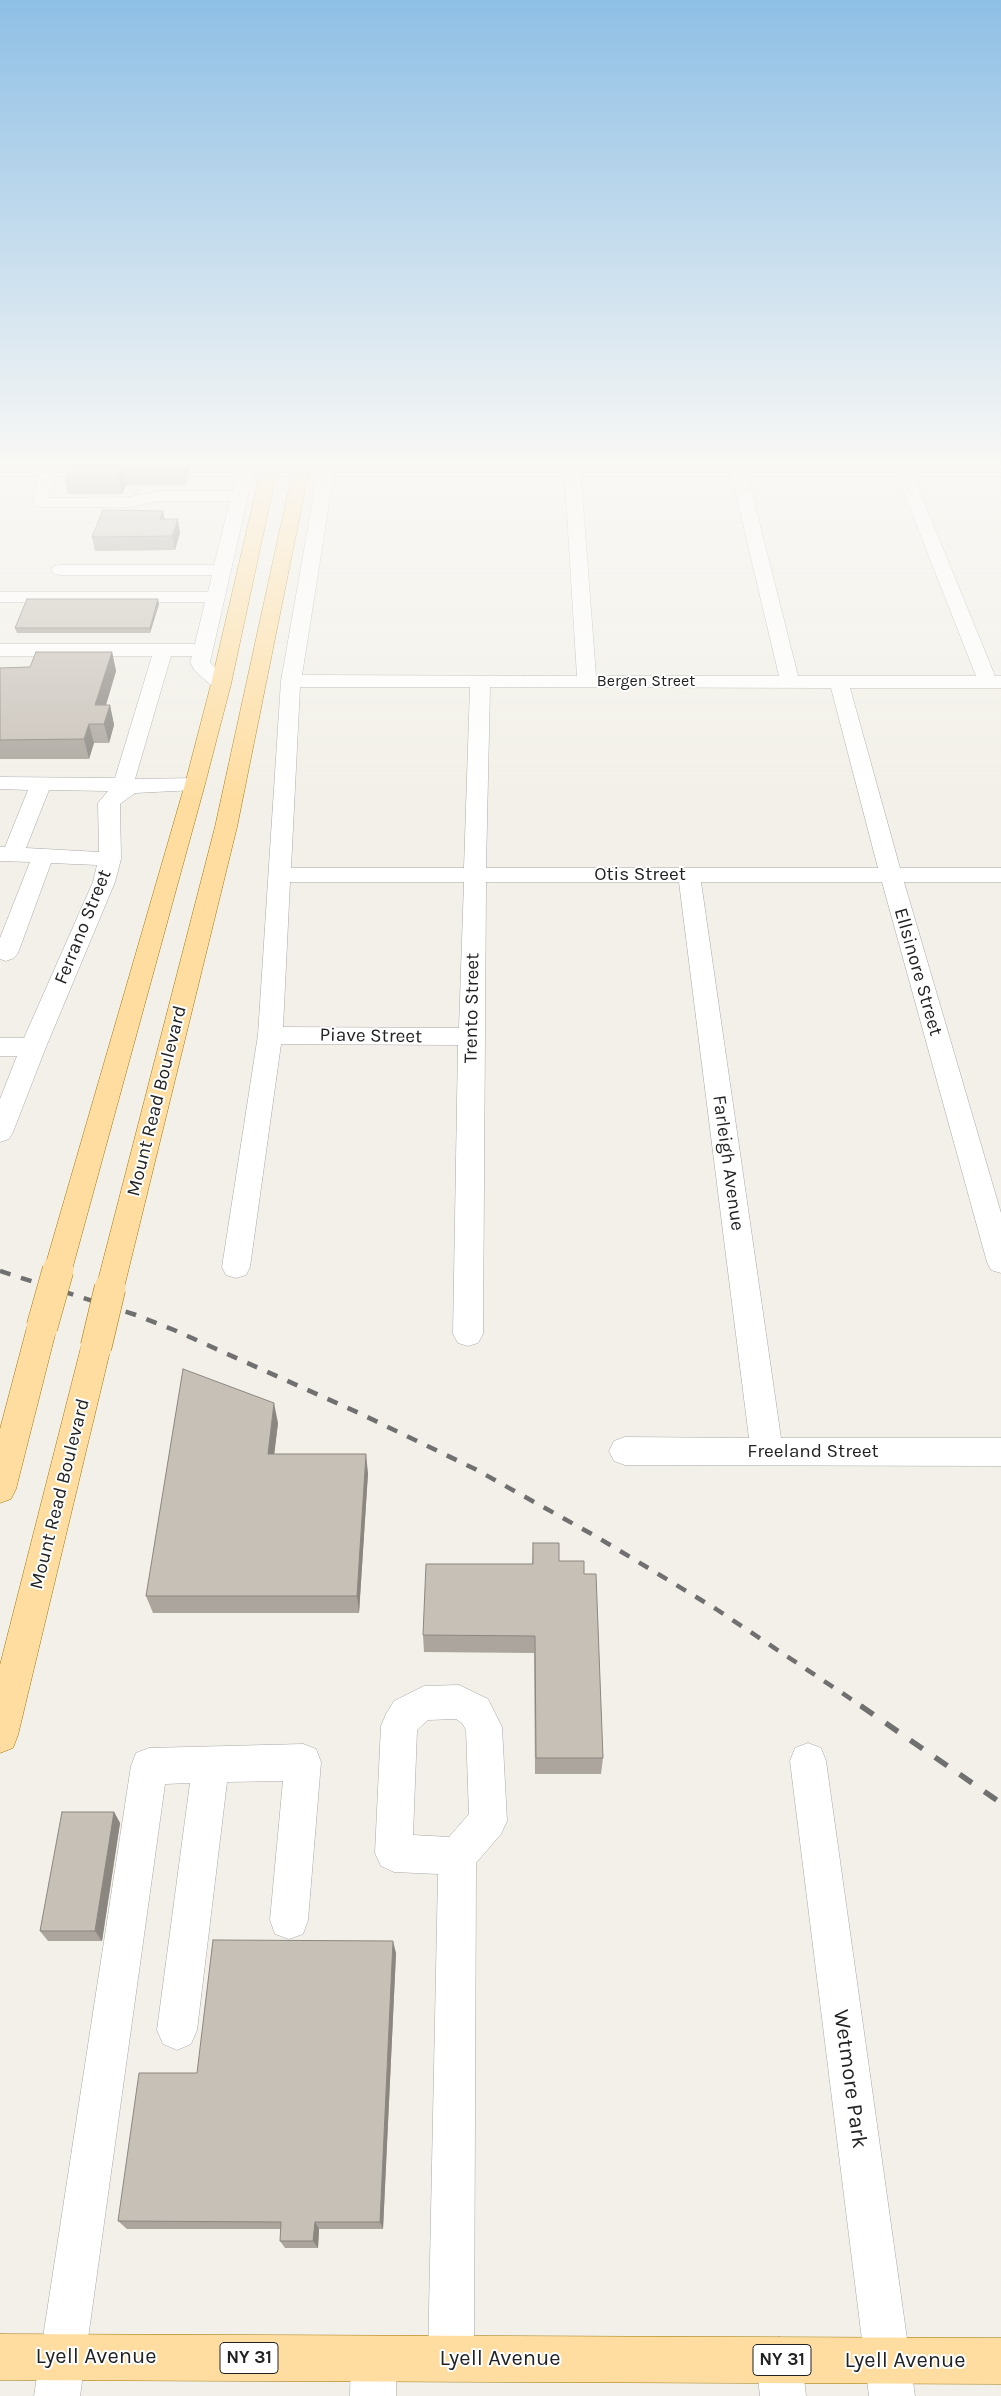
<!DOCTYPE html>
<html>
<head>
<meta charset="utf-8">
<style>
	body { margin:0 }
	canvas { display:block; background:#f2f0e8 }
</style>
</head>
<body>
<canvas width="1001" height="2396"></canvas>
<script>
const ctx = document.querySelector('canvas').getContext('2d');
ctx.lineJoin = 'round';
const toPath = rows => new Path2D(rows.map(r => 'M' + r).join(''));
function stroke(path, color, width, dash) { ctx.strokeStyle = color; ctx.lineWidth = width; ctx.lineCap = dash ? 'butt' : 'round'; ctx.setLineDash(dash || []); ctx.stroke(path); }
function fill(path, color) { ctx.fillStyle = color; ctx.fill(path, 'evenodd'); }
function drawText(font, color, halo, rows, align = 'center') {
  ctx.font = font + ' Karla,sans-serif'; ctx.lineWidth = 4; ctx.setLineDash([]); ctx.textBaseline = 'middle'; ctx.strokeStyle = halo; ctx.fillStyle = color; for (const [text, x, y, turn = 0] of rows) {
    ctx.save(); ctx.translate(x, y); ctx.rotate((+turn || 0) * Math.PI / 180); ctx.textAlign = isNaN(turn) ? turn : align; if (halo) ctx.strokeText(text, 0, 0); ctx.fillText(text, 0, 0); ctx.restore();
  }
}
const minor = toPath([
	[239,465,255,465,210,662,231,684,228,688,214,688,194,670,190,662,192,656,171,656,135,779,195,778,202,780,205,784,202,788,195,790,135,793,120,804,121,859,115,882,46,1047,13,1132,9,1139,0,1142,0,1099,17,1056,0,1056,0,1038,24,1038,93,882,97,865,51,863,18,953,14,958,6,961,0,959,0,938,30,862,0,861,0,847,5,847,28,790,0,789,0,777,115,778,152,656,0,656,0,644,195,644,205,602,0,602,0,592,208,592,212,575,60,575,54,574,51,570,54,566,60,565,214,565,230,501,159,501,129,507,42,507,36,506,32,498,40,473,48,468,56,473,48,498,129,497,159,491,233,491,239,465],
	[49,790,108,791,98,803,99,852,26,848,49,790],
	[319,465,335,465,302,675,577,676,564,465,580,465,596,676,779,676,729,465,745,465,798,676,976,676,893,465,909,465,995,676,1001,676,1001,688,850,688,900,868,1001,868,1001,882,904,882,1001,1213,1001,1273,991,1270,987,1262,882,882,701,882,781,1438,1001,1438,1001,1466,625,1465,614,1461,609,1451,614,1441,625,1437,749,1438,679,882,486,882,483,1334,478,1343,468,1346,458,1343,453,1334,458,1045,281,1044,250,1267,246,1275,236,1278,226,1275,222,1267,258,1035,281,681,319,465],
	[300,687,470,687,464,868,291,868,300,687],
	[490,687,831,688,878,868,486,868,490,687],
	[290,882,464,882,459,1028,283,1027,290,882],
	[459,1685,488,1699,502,1727,507,1821,501,1834,476,1863,474,2359,467,2375,451,2382,435,2375,428,2359,438,1874,394,1872,381,1866,375,1853,381,1726,386,1714,394,1701,424,1686,459,1685],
	[456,1719,462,1723,466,1730,469,1814,449,1837,413,1835,417,1730,428,1720,456,1719],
	[808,1743,821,1748,826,1761,915,2396,869,2396,790,1761,795,1748,808,1743],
	[303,1744,316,1749,321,1762,308,1920,303,1934,289,1939,275,1934,270,1920,283,1781,227,1782,197,2030,191,2044,177,2050,163,2044,157,2030,190,1783,165,1784,80,2396,34,2396,131,1766,136,1753,149,1748,303,1744],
	[374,2336,390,2343,397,2359,396,2396,350,2396,351,2359,358,2343,374,2336],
	[779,2337,795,2344,802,2360,806,2396,760,2396,756,2360,763,2344,779,2337]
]);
const major = toPath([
	[262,465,278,465,231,684,205,784,72,1270,68,1278,58,1281,48,1278,44,1270,185,784,211,684,262,465],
	[294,465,310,465,237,827,124,1288,120,1296,110,1299,100,1296,96,1288,215,827,294,465],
	[42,1315,52,1319,57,1327,16,1489,11,1499,0,1503,0,1429,27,1327,32,1319,42,1315],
	[96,1335,107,1338,111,1347,18,1735,13,1748,0,1753,0,1665,81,1347,85,1338,96,1335],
	[0,2334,1001,2338,1001,2384,0,2380,0,2334]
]);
const railFar1 = toPath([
	[0,1271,136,1315,174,1330,359,1413,475,1469,597,1537,716,1609,863,1707]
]);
const rail = toPath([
	[861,1706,1001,1803]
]);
const majorBridge = toPath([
	[42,1327,58,1270],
	[96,1347,110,1288]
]);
const wall = toPath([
	[70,465,191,465,186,485,126,485,122,494,68,494,65,478],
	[164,519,180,533,175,550,95,551,92,537],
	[159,604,150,633,17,633,15,628],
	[112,652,116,671,106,705,110,705,114,725,109,743,94,743,89,759,0,759,0,668,30,667],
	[278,1423,274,1454,368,1473,359,1613,153,1613,146,1596],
	[533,1543,559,1561,584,1574,603,1758,601,1774,535,1774,534,1653,424,1652,423,1635,532,1564],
	[114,1812,120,1823,102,1941,48,1941,40,1931],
	[396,1953,383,2229,319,2229,318,2248,285,2248,280,2241,281,2229,127,2229,118,2221,197,2073]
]);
const shadedWall = toPath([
	[184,465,191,465,186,485,183,468],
	[122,468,126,485,122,494,119,478],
	[163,511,166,525,160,519],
	[178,519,180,533,175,550,172,536],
	[158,599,159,604,150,633,150,628],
	[112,652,116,671,100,725,95,705],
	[110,705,114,725,109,743,104,724],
	[89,724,94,743,89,759,84,739],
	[274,1403,278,1423,272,1473,268,1454],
	[366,1454,368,1473,359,1613,357,1596],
	[114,1812,120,1823,102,1941,95,1931],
	[393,1941,396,1953,383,2229,380,2222],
	[315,2222,319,2229,318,2248,313,2241]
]);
const building = toPath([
	[70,465,184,465,183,468,122,468,119,478,65,478,70,465],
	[103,510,163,511,160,519,178,519,172,536,92,537,103,510],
	[27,599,158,599,150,628,15,628,27,599],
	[36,652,112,652,95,705,110,705,104,724,89,724,84,739,0,740,0,668,30,667,36,652],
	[183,1369,274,1403,268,1454,366,1454,357,1596,146,1596,183,1369],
	[533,1543,559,1543,559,1561,584,1561,584,1574,596,1574,603,1758,536,1758,535,1636,423,1635,426,1564,533,1564,533,1543],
	[62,1812,114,1812,95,1931,40,1931,62,1812],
	[213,1940,393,1941,380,2222,315,2222,313,2241,280,2241,281,2222,118,2221,139,2073,197,2073,213,1940]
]);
const farStreetnames = [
	["Bergen Street",646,681]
];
const shields = [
	[249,2358,58],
	[782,2360,58]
];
const shieldNames = [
	["NY 31",249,2358],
	["NY 31",782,2360]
];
const streetNames = [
	["Otis Street",640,875],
	["Ferrano Street",83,927,-68],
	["Ellsinore Street",918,972,74],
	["Trento Street",472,1008,-89],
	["Piave Street",371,1036,1],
	["Mount Read Boulevard",157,1101,-76],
	["Farleigh Avenue",728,1163,82],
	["Freeland Street",813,1452],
	["Mount Read Boulevard",60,1494,-76]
];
const nearStreetnames = [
	["Wetmore Park",850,2079,82],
	["Lyell Avenue",96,2357],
	["Lyell Avenue",500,2359],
	["Lyell Avenue",905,2361]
];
stroke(minor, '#a9a9a9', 1);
stroke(major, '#9f7600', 1);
fill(minor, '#fff');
fill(major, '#ffdda0');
stroke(railFar1, '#707070', 4.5, [11, 11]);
stroke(rail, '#707070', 5.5, [15, 15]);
stroke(majorBridge, '#9f7600', 32, []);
stroke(majorBridge, '#ffdda0', 31);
fill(wall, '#aba59d');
fill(shadedWall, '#8b8680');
fill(building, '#c7c0b7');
stroke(building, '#8b8680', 1);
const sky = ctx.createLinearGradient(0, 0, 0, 800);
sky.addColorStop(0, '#8ebfe5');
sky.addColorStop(0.58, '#f9f8f5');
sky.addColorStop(1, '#f9f8f500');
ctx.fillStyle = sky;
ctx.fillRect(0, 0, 1001, 800);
drawText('16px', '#222', '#fff', farStreetnames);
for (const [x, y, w] of shields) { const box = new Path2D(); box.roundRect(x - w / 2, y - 15.5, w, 31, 4); ctx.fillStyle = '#fff'; ctx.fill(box); stroke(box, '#222', 1); }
drawText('bold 18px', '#222', null, shieldNames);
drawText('19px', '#222', '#fff', streetNames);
drawText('22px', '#222', '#fff', nearStreetnames);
</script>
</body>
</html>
